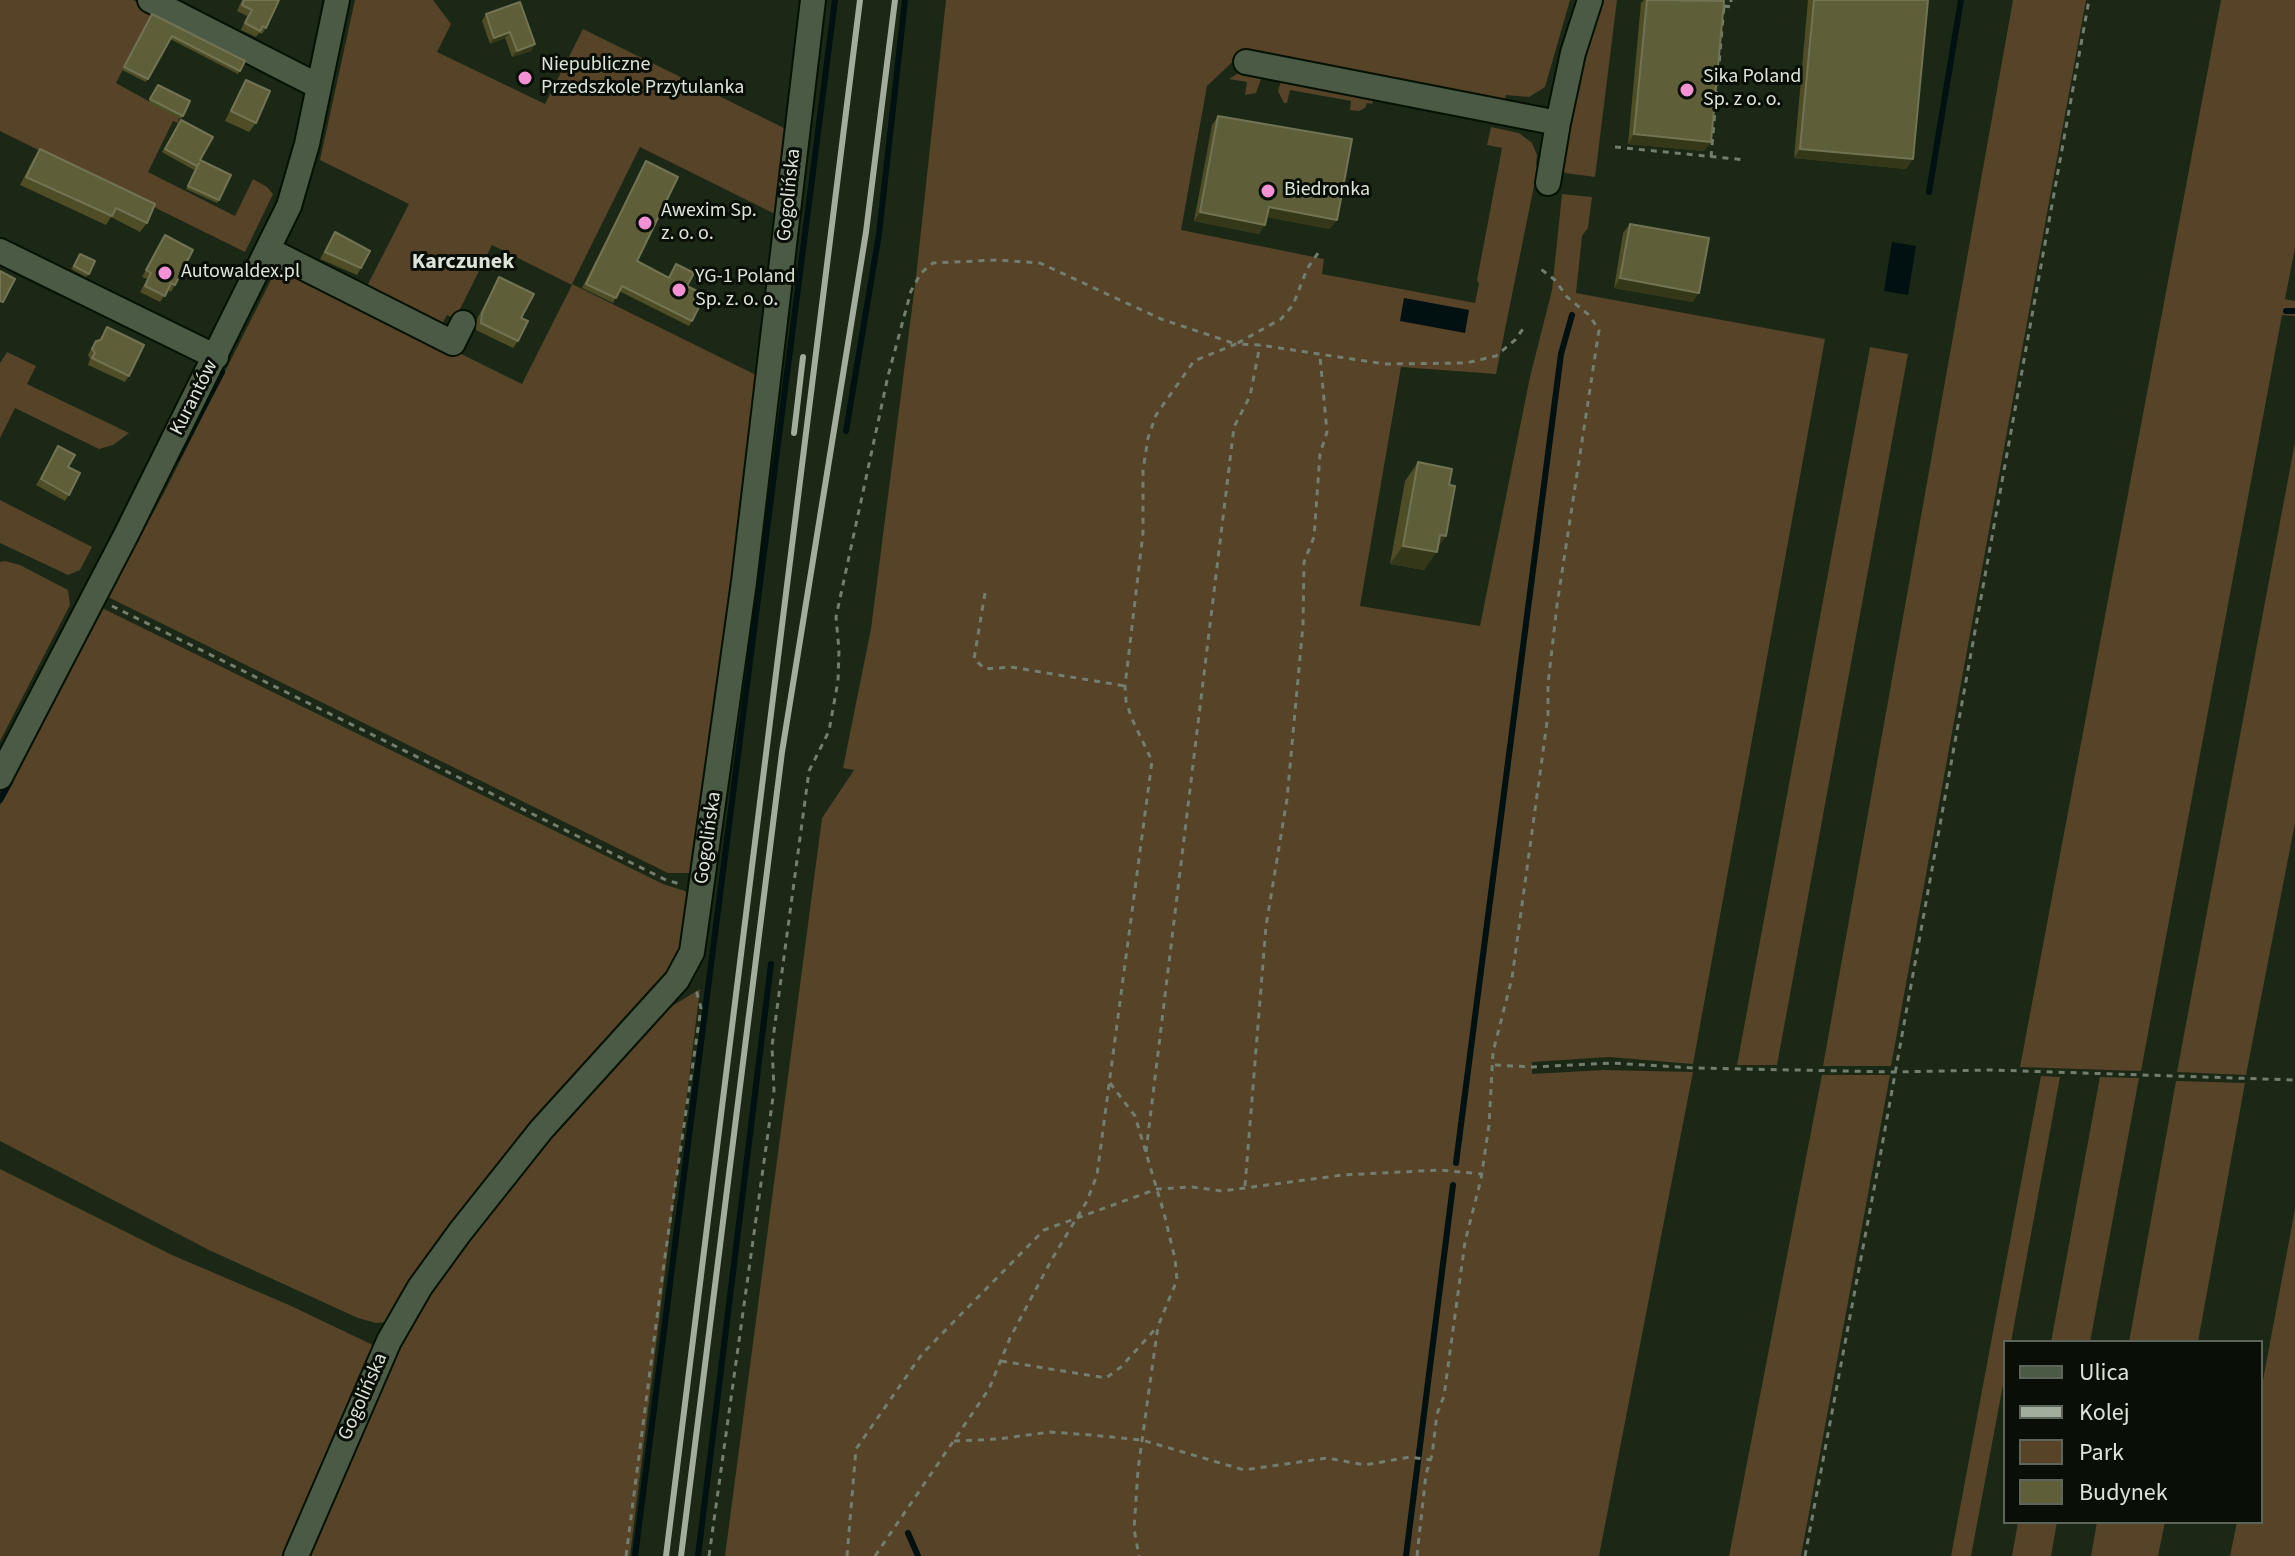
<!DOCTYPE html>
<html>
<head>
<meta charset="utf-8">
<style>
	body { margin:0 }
	#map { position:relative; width:2295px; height:1556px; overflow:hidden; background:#1b2816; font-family:"Source Sans 3",sans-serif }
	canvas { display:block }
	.legend { position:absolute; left:2003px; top:1340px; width:260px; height:184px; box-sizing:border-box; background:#090f07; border:2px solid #5d645a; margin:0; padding:10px 14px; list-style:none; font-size:24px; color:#dbe4d7 }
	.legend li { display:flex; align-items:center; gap:16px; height:40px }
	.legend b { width:40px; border:2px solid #5d645a }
</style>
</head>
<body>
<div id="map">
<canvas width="2295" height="1556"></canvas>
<ul class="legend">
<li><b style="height:10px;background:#4a5a45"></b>Ulica</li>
<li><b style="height:10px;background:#a2ad9e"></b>Kolej</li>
<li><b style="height:22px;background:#564328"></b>Park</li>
<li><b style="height:22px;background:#5e5e39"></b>Budynek</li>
</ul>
</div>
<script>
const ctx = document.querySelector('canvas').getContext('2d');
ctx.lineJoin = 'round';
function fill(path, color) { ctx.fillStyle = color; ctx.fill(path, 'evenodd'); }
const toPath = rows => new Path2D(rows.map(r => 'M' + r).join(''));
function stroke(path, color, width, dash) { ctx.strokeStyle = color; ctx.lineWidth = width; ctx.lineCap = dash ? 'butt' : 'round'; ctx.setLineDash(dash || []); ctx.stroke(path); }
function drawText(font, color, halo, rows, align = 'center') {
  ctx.font = font + ' "Source Sans 3",sans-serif'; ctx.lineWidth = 6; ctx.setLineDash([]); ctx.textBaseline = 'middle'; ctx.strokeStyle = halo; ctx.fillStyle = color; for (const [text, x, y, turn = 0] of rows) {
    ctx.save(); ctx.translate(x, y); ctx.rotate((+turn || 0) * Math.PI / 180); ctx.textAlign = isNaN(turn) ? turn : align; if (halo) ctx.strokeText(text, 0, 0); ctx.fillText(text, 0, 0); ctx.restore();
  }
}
const green = toPath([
	[0,0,133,0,153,10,116,83,179,118,178,123,173,121,148,172,235,216,253,179,267,187,273,194,245,252,0,131],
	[355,0,433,0,451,24,437,52,545,104,583,29,788,130,777,215,640,147,572,284,758,376,731,603,691,873,668,873,108,597,166,489,279,264,522,384,572,285,492,245,455,319,447,315,440,328,365,290,409,204,320,160],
	[946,0,1570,0,1545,87,1529,97,1506,95,1505,100,1244,51,1207,86,1181,230,1324,259,1322,274,1475,303,1479,284,1477,280,1502,148,1487,145,1491,127,1519,133,1532,143,1537,155,1536,165,1538,166,1496,374,1401,367,1360,606,1480,626,1530,377,1552,290,1562,194,1592,197,1588,228,1582,236,1576,293,1825,339,1693,1064,1609,1057,1532,1062,1532,1074,1604,1070,1693,1072,1599,1556,725,1556,822,818,854,770,843,768,871,629,916,277],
	[1600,0,1617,0,1595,177,1565,173,1561,166,1573,103],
	[2013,0,2086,0,1891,1066,1823,1066],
	[2221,0,2295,0,2295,248,2285,299,2295,301,2295,316,2282,315,2141,1071,2020,1067],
	[1243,70,1258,74,1261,79,1256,93,1245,95,1247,82,1229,79],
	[1281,81,1372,97,1373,101,1372,104,1367,103,1365,108,1359,111,1350,110,1351,101,1290,90,1287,103,1284,103,1278,91],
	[1870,347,1908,354,1777,1065,1737,1065],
	[7,352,36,366,27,384,129,433,113,445,99,449,15,408,0,438,0,363],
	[2295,442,2295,823,2246,1075,2177,1072],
	[0,500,92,547,80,570,68,575,0,543],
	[5,561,20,565,68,590,70,605,0,741,0,562],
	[102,608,663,884,685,891,693,898,687,940,676,964,387,1322,376,1323,358,1318,209,1250,0,1141,0,805],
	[700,989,630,1556,306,1556,393,1352,445,1266,651,1014,674,1005],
	[1822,1075,1890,1075,1801,1556,1729,1556],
	[2041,1076,2060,1077,2011,1342,2005,1342,2005,1374,1971,1556,1951,1556],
	[2100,1077,2139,1078,2090,1342,2051,1342],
	[2176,1081,2245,1083,2198,1342,2129,1342],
	[0,1169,172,1255,289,1305,375,1346,290,1556,0,1556],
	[2295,1209,2295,1556,2230,1556,2237,1522,2261,1522,2261,1391],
	[2018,1522,2057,1522,2051,1556,2012,1556],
	[2097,1522,2165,1522,2158,1556,2091,1556]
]);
const water = toPath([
	[1892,242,1916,246,1908,295,1884,291],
	[1404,298,1469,310,1465,333,1400,321]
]);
const stream = toPath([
	[1929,192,1961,0],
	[2286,311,2295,311],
	[846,431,879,234,905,0],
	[176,460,222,372],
	[0,800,10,782],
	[1456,1163,1561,354,1572,315],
	[908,1533,918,1556],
	[635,1556,835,0],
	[698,1556,771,964],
	[1406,1556,1453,1185]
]);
const path = toPath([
	[1724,6,1731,7,1731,0],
	[1615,147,1746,160],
	[1711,157,1724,6],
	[985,593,974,659,985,669,1011,667,1125,686],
	[112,606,666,880,680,884],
	[1495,1065,1532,1067,1612,1063,1694,1068,1895,1072,1992,1070,2295,1080],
	[1110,1083,1135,1116,1164,1213,1175,1259,1177,1280,1158,1326,1149,1390,1138,1470,1134,1529,1139,1556],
	[1146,1152,1234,427,1250,396,1260,345],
	[1245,1186,1266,926,1287,799,1303,625,1304,562,1314,537,1320,454,1327,432,1320,357],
	[1001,1361,1106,1378,1121,1367,1158,1326],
	[954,1441,998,1439,1050,1432,1091,1435,1142,1440,1244,1470,1327,1458,1365,1465,1410,1457,1431,1460],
	[626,1556,664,1263,701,1008,697,993,694,991],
	[709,1556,774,1090,772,1046,809,771,829,731,838,681,839,650,836,617,888,376,911,291,921,273,933,263,997,260,1040,263,1161,319,1236,344,1281,319,1293,305,1307,269,1318,253],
	[847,1556,856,1449,922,1354,1044,1230,1157,1189,1192,1187,1222,1191,1343,1175,1439,1170,1482,1174],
	[875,1556,989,1389,1010,1338,1052,1259,1087,1201,1097,1175,1152,761,1132,719,1126,701,1125,686,1143,533,1143,470,1148,438,1156,415,1194,361,1236,344,1260,345,1385,364,1466,363,1496,356,1515,340,1525,326],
	[1417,1556,1426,1474,1432,1455,1437,1414,1444,1396,1465,1242,1481,1179,1489,1125,1493,1052,1512,978,1548,715,1548,684,1557,605,1599,330,1589,315,1567,297,1555,280,1538,267],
	[1805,1556,1880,1157,2089,0]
]);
const minor = toPath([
	[150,0,318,86],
	[1246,62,1558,123,1573,53,1590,0],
	[1548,183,1558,123],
	[269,250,453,343,463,323],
	[0,251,216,357],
	[0,777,126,535,289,206,307,144,337,0],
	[296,1556,389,1341,420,1287,460,1232,541,1130,677,980,692,952,744,582,813,0]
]);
const rail = toPath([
	[794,433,803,357],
	[666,1556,860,0],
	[681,1556,782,752,866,232,895,0]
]);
const wall = toPath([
	[242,0,279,0,266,28,262,34,259,33,256,37,241,30,247,16,237,11],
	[1644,0,1712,0,1711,142,1704,151,1628,144,1641,3],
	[1808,0,1928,0,1906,169,1794,158],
	[486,14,535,44,531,51,512,57,505,38,490,44,482,21],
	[150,17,240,71,238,74,170,39,146,82,122,70],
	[246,80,256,123,249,132,225,121,240,90],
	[158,85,190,101,181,119,148,103],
	[1218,116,1330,229,1267,217,1259,234,1194,221,1212,125],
	[181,120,219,200,217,203,186,189,195,168,194,170,162,152],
	[40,149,147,223,140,232,111,217,106,225,20,185,34,158],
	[646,161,637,261,668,277,676,264,687,286,692,321,689,326,619,291,613,303,582,288],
	[1630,224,1693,302,1614,288,1623,233],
	[335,232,361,268,357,275,320,259],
	[165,235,175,285,171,292,168,290,160,302,140,292,147,279,142,277],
	[78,257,89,274,86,277,71,269],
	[499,277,521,318,518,341,513,348,476,330,477,319],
	[107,327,129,376,125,382,88,365,90,359,88,355,92,347,96,341,99,340],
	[58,446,68,467,69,495,65,501,36,485],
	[1418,462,1449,485,1438,547,1424,570,1390,564,1405,481]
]);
const shadedWall = toPath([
	[510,32,505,38,490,44,494,38],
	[535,44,531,51,512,57,517,51],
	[1634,134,1711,142,1704,151,1628,144],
	[1800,149,1913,159,1906,169,1794,158],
	[1269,207,1337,220,1330,229,1262,216],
	[1200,212,1265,225,1259,234,1194,221],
	[1620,278,1699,293,1693,302,1614,288],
	[1440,535,1446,536,1435,552,1437,552,1424,570,1390,564,1403,546]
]);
const building = toPath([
	[244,0,279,0,266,28,263,26,260,31,245,23,252,10,242,5,244,0],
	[1647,0,1724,1,1711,142,1634,134,1647,0],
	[1814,0,1928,0,1913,159,1800,149,1814,0],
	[520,2,535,44,517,51,510,32,494,38,486,14,520,2],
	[152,14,245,61,240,71,172,36,148,79,124,67,152,14],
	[246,80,270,91,256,123,231,111,246,80],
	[158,85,190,101,183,116,150,99,158,85],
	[1218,116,1352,139,1337,220,1269,207,1265,225,1200,212,1218,116],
	[181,120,213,137,200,160,231,175,219,200,188,186,199,163,197,166,165,149,181,120],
	[40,149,155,204,147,223,116,208,112,216,26,177,40,149],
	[646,161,678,177,637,261,669,278,676,264,694,273,687,286,705,295,692,321,622,286,616,298,586,284,646,161],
	[1630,224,1709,238,1699,293,1620,278,1630,224],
	[335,232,370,251,361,268,325,252,335,232],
	[165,235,193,250,175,285,171,283,165,296,145,286,151,273,146,270,165,235],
	[80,254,95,261,89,274,74,266,80,254],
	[0,271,15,279,3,302,0,301,0,271],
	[499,277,534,294,521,318,528,321,518,341,481,323,482,313,499,277],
	[107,327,144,345,129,376,92,358,95,353,92,349,96,341,101,340,107,327],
	[58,446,75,455,68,467,80,473,69,495,41,479,58,446],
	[1418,462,1452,469,1449,485,1455,486,1446,536,1440,535,1437,552,1403,546,1418,462]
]);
const markers = [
	[525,78,8,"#f391d5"],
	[1687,90,8,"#f391d5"],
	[1268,191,8,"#f391d5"],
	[645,223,8,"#f391d5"],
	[165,273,8,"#f391d5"],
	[679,290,8,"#f391d5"]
];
const poiNames = [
	["Niepubliczne",541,66],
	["Przedszkole Przytulanka",541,89],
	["Sika Poland",1703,78],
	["Sp. z o. o.",1703,101],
	["Biedronka",1284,191],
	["Awexim Sp.",661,212],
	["z. o. o.",661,235],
	["Autowaldex.pl",181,273],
	["YG-1 Poland",695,278],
	["Sp. z. o. o.",695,301]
];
const streetNames = [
	["Gogolińska",790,195,-84],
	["Kurantów",195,398,-63],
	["Gogolińska",709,838,-82],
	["Gogolińska",364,1397,-66]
];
const neighbourhoodNames = [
	["Karczunek",463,263]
];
fill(green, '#564328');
fill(water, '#011011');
stroke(stream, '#011011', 6);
stroke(minor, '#051102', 28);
stroke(path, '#737e6e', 3, [6, 6]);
stroke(minor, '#4a5a45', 24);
stroke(rail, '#a2ad9e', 6);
fill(wall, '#4f4d26');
fill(shadedWall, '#343818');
fill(building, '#5e5e39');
stroke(building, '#717352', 2);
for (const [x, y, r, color] of markers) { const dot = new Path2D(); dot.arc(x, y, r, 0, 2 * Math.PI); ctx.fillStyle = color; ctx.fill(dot); stroke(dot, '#090f07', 3); }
drawText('20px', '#dbe4d7', '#090f07', poiNames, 'left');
drawText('20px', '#dbe4d7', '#090f07', streetNames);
drawText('bold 22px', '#dbe4d7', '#090f07', neighbourhoodNames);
</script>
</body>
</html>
